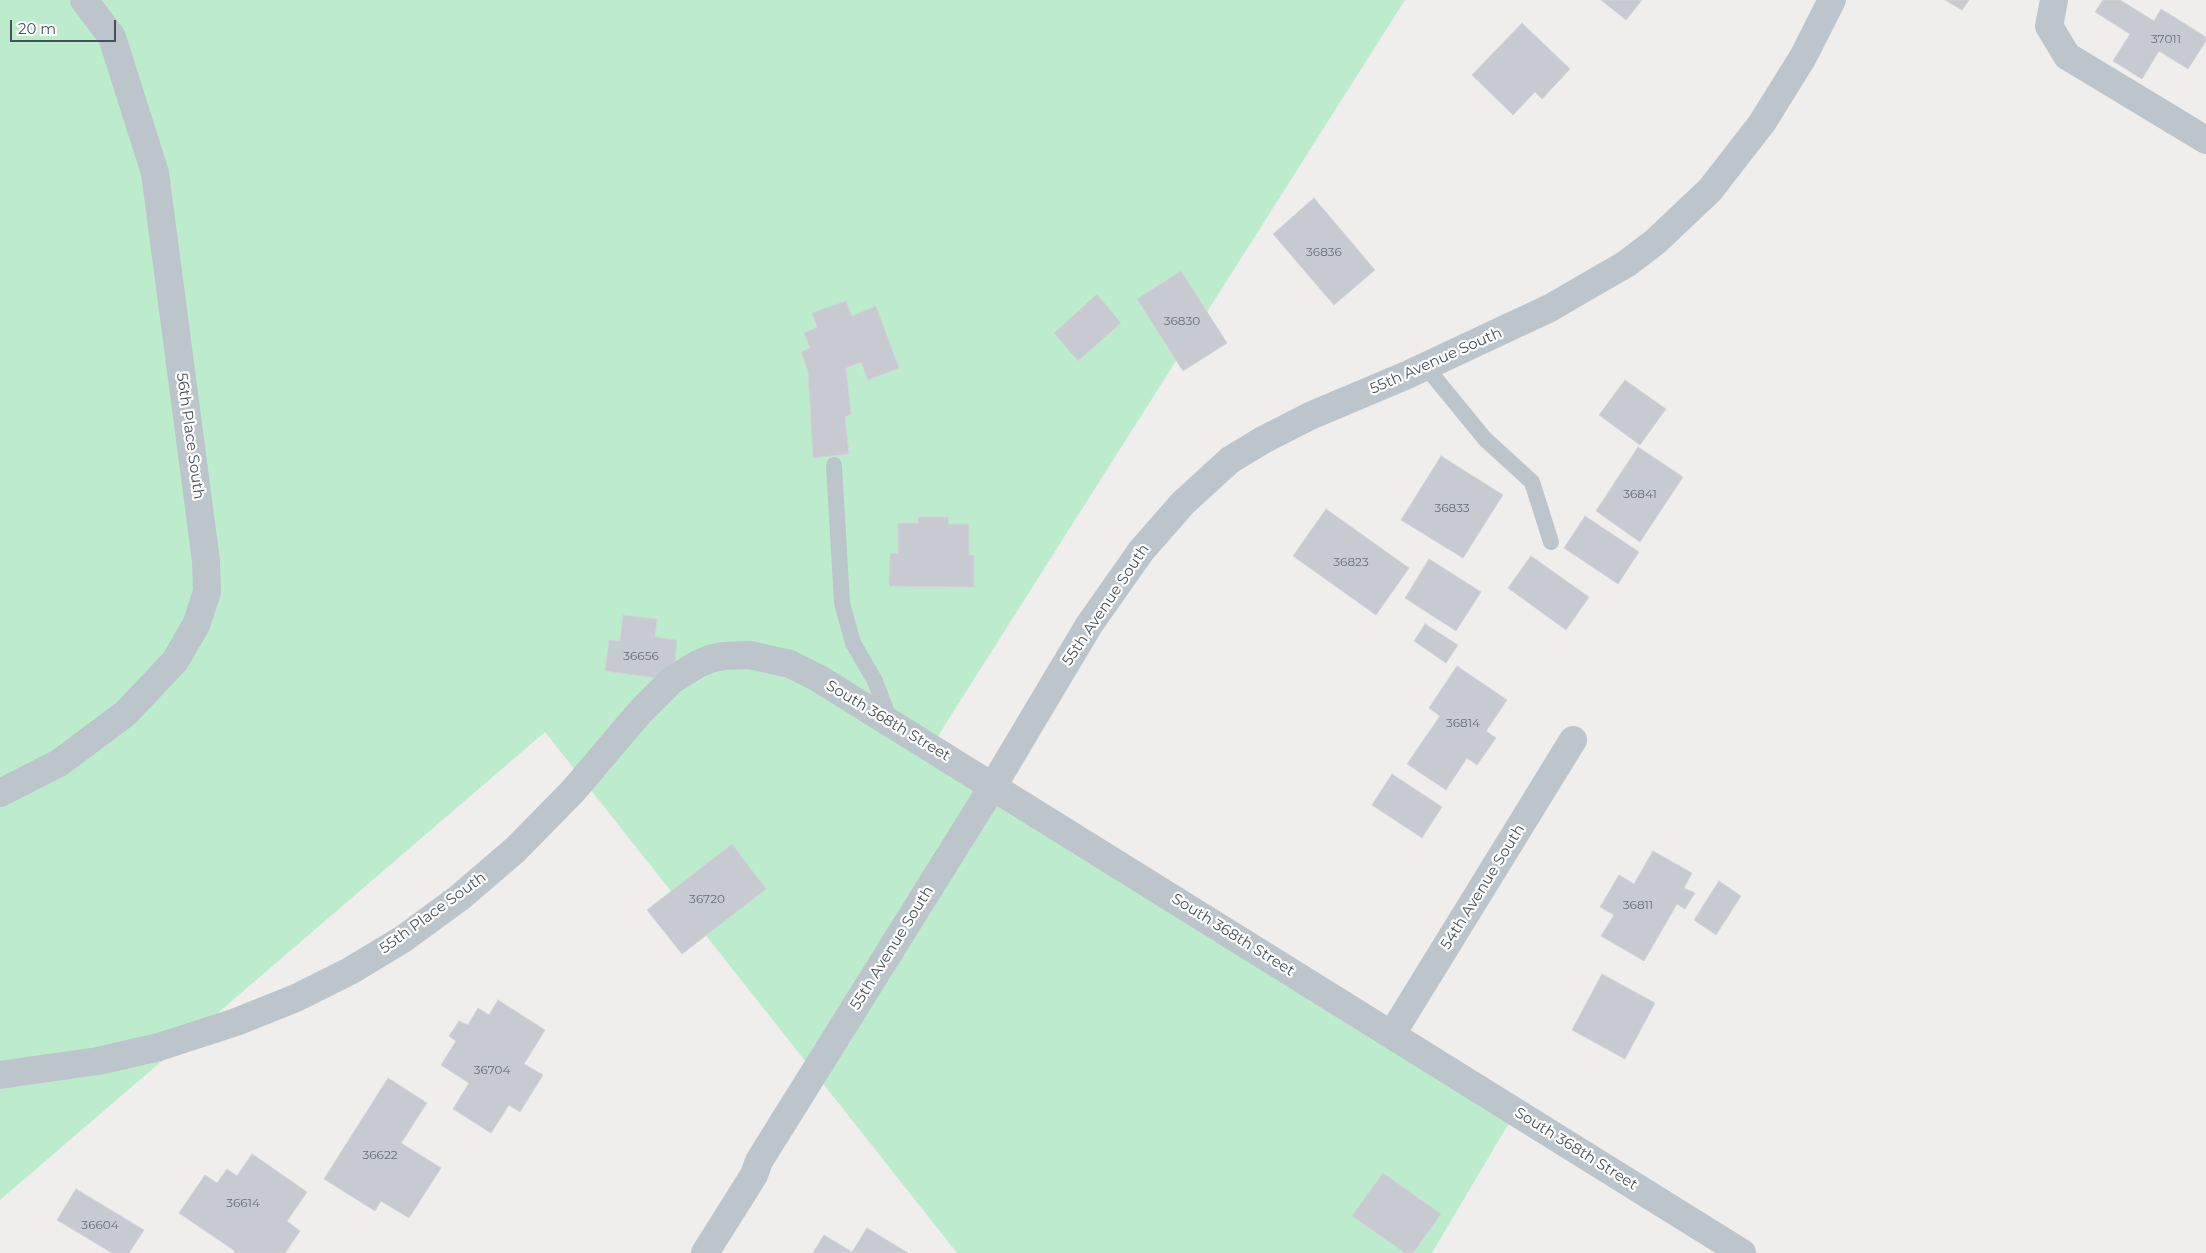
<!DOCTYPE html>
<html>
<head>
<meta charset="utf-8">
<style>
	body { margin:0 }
	#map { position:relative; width:2206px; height:1253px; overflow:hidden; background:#f0eded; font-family:Montserrat,sans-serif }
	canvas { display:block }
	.scale { position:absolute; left:10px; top:20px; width:106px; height:22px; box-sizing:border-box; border:2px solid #475159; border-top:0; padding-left:6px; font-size:15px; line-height:18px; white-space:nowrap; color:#475159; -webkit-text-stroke:4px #fff; paint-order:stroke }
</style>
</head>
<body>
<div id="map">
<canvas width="2206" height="1253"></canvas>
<div class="scale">20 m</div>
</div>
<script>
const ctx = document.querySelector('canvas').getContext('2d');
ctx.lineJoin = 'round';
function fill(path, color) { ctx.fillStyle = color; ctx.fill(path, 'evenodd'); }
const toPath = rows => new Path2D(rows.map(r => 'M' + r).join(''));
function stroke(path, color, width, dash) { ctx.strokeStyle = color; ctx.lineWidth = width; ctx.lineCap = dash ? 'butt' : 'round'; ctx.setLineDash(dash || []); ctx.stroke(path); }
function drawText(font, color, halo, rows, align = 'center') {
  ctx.font = font + ' Montserrat,sans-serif'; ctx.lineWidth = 4.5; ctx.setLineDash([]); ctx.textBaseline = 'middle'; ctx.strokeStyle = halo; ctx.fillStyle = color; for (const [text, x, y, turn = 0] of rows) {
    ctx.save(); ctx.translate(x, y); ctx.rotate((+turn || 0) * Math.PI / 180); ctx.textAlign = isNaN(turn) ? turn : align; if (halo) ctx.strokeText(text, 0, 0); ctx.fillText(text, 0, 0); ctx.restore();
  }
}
const green = toPath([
	[0,0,1405,0,931,747,1516,1111,1432,1253,957,1253,545,732,0,1200]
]);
const building = toPath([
	[1601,0,1642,0,1626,20,1601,0],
	[1945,0,1969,0,1962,10,1945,0],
	[2103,0,2120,0,2154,21,2161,9,2206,37,2206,41,2188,69,2159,51,2142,79,2113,61,2130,34,2095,12,2103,0],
	[1522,23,1570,69,1542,99,1535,92,1513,115,1472,75,1522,23],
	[1314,198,1375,270,1334,305,1273,234,1314,198],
	[1181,271,1227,343,1183,371,1137,299,1181,271],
	[1097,294,1121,323,1078,361,1054,333,1097,294],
	[846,301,852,316,876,306,899,368,868,380,861,362,846,368,851,414,845,417,849,454,813,458,808,371,801,352,810,348,804,333,817,327,812,313,846,301],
	[1625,380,1666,409,1640,445,1599,415,1625,380],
	[1638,447,1683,477,1640,542,1596,511,1638,447],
	[1441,456,1503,495,1463,558,1401,520,1441,456],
	[1326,509,1409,568,1376,615,1293,556,1326,509],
	[1585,516,1639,552,1618,584,1564,548,1585,516],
	[918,517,948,517,949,524,969,524,969,555,974,555,974,587,889,586,890,553,898,554,898,523,918,523,918,517],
	[1531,556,1589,597,1566,630,1508,588,1531,556],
	[1429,559,1481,592,1456,631,1405,598,1429,559],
	[623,615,657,619,655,637,677,640,673,680,605,671,609,640,620,641,623,615],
	[1425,624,1458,645,1446,663,1414,641,1425,624],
	[1457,666,1507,700,1486,731,1496,738,1477,765,1467,758,1446,790,1407,764,1440,716,1429,708,1457,666],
	[1392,774,1442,807,1422,838,1372,805,1392,774],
	[732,844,766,889,682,954,647,910,732,844],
	[1653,851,1692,873,1684,888,1695,893,1685,909,1677,904,1644,961,1601,936,1614,915,1600,907,1619,875,1634,884,1653,851],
	[1719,881,1741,896,1716,935,1694,920,1719,881],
	[1602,974,1655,1003,1625,1059,1572,1030,1602,974],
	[498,1000,545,1030,524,1064,543,1075,520,1112,509,1105,491,1133,453,1109,469,1083,441,1065,456,1041,449,1036,459,1021,468,1025,478,1008,489,1015,498,1000],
	[388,1078,427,1103,401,1143,441,1168,409,1218,381,1201,375,1211,324,1179,388,1078],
	[252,1154,307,1192,287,1221,300,1231,285,1253,234,1253,235,1251,179,1213,205,1175,217,1183,227,1169,237,1176,252,1154],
	[1383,1173,1441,1214,1413,1253,1405,1253,1352,1216,1383,1173],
	[76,1189,144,1230,129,1253,112,1253,57,1220,76,1189],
	[867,1228,908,1253,813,1253,824,1235,852,1252,867,1228]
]);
const service = toPath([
	[1426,367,1485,439,1532,482,1551,542],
	[834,465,842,603,853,643,875,681,891,723]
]);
const minor = toPath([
	[2054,0,2049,26,2067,56,2206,140],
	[0,793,59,763,126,713,175,661,196,625,207,592,206,561,155,173,112,37,84,0],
	[1392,1034,1573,740],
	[0,1075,98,1061,159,1047,236,1022,296,998,350,971,403,939,459,898,515,850,573,791,640,712,672,680,698,664,710,659,723,656,750,655,790,664,818,678,1742,1253],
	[705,1253,754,1175,759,1161,993,786,1089,625,1141,551,1183,503,1230,460,1263,440,1310,416,1407,375,1550,308,1626,264,1655,242,1710,190,1762,123,1803,57,1832,0]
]);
const numberNames = [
	["37011",2166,39],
	["36836",1324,252],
	["36830",1182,321],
	["36841",1640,494],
	["36833",1452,508],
	["36823",1351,562],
	["36656",641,656],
	["36814",1463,723],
	["36720",707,899],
	["36811",1638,905],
	["36704",492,1070],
	["36622",380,1155],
	["36614",243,1203],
	["36604",100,1225]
];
const streetNames = [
	["55th Avenue South",1436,361,-24],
	["56th Place South",190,436,82],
	["55th Avenue South",1106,605,-56],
	["South 368th Street",888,721,31],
	["54th Avenue South",1483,887,-58],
	["55th Place South",433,913,-36],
	["South 368th Street",1233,935,32],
	["55th Avenue South",892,948,-58],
	["South 368th Street",1576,1149,32]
];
fill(green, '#bdeccd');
fill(building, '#c7cad0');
stroke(building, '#d1d4d8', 1);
stroke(service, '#bcc5cc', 16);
stroke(minor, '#bcc5cc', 28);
drawText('12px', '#676f77', null, numberNames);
drawText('15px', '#475159', '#fff', streetNames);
</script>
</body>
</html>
